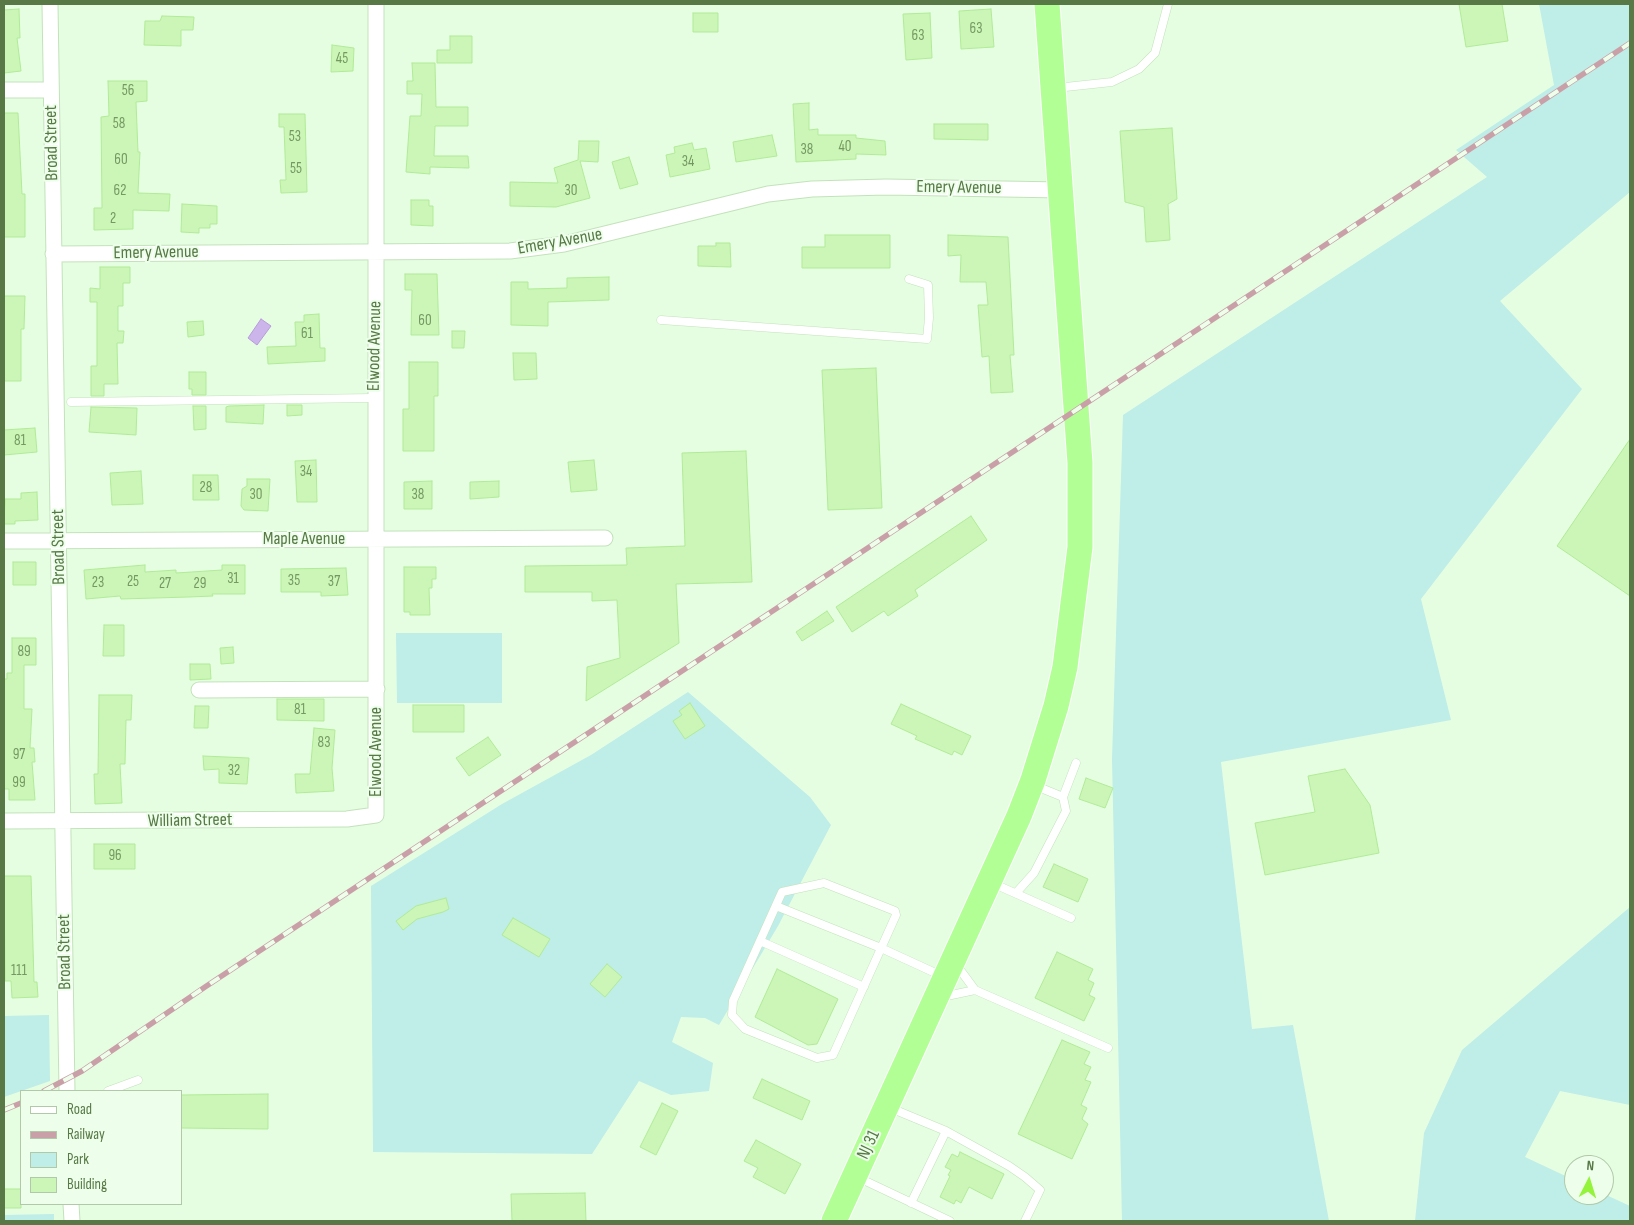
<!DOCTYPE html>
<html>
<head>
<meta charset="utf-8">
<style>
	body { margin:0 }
	#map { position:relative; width:1634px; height:1225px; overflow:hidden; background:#e5fee2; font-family:"Sofia Sans Condensed",sans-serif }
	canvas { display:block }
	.frame { position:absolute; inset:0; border:5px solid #587946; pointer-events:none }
	.legend { position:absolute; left:20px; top:1090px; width:162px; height:115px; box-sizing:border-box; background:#edffeb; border:1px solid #b1c9a9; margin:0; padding:6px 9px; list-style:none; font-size:15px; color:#587946 }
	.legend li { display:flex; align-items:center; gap:10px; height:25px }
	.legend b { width:25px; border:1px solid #b1c9a9 }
	.north { position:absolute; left:1564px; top:1155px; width:50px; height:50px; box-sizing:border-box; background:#edffeb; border:1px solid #b1c9a9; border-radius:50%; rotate:5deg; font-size:14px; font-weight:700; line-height:20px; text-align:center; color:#587946 }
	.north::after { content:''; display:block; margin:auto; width:18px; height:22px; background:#94f43c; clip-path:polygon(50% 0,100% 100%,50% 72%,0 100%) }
</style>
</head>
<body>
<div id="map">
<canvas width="1634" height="1225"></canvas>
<div class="frame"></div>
<ul class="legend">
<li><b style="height:6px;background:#fff"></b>Road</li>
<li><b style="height:6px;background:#c9a0a7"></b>Railway</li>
<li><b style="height:14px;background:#bfede8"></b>Park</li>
<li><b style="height:14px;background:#cbf6b7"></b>Building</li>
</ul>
<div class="north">N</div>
</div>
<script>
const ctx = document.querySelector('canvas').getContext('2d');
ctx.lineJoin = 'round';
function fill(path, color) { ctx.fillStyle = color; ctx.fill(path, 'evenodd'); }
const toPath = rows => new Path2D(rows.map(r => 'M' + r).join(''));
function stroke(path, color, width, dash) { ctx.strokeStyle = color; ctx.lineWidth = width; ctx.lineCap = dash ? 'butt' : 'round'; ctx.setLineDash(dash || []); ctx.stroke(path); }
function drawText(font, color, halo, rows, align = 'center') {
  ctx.font = font + ' "Sofia Sans Condensed",sans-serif'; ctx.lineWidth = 4; ctx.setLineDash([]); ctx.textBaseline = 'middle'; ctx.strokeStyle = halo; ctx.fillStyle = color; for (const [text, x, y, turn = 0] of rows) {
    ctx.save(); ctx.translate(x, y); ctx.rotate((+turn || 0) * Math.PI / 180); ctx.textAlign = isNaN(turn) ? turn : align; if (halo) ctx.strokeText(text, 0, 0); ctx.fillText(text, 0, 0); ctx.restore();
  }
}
const green = toPath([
	[1539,4,1630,4,1630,192,1500,301,1582,389,1421,599,1451,720,1221,762,1252,1029,1293,1025,1329,1221,1122,1221,1112,759,1123,415,1487,177,1456,150,1554,85],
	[396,633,502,633,502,703,397,703],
	[688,692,810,797,831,825,778,926,719,1025,705,1018,681,1017,672,1042,713,1063,709,1091,671,1095,639,1081,592,1154,373,1152,371,886,502,804,591,755],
	[1630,907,1630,1105,1560,1091,1525,1157,1574,1180,1574,1195,1604,1194,1630,1206,1630,1221,1415,1221,1424,1133,1462,1050],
	[49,1015,50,1081,4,1097,4,1016],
	[54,1214,54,1221,4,1221,4,1215]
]);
const water = toPath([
	[261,319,271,326,257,345,248,338,261,319]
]);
const building = toPath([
	[1459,4,1502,4,1508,41,1466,47,1459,4],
	[19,9,20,38,17,38,21,71,4,73,4,10,19,9],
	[991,9,994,47,961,49,959,11,991,9],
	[693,13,718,13,718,32,693,32,693,13],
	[930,13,932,58,906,60,903,14,930,13],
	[162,16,194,17,193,30,181,30,181,46,144,45,145,21,160,21,162,16],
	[450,36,472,36,472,63,437,63,437,50,450,50,450,36],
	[332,45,354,48,353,71,331,72,332,45],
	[412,63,435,63,436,107,468,107,468,126,435,126,434,156,468,156,469,168,430,167,430,174,406,172,410,116,421,116,422,94,407,94,407,81,413,81,412,63],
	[108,81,147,81,147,101,136,102,138,152,140,152,138,193,170,194,169,211,133,210,133,229,94,230,94,208,102,208,101,117,109,116,108,81],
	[809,103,809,130,818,129,818,135,856,135,856,138,885,141,886,155,856,154,856,159,796,162,793,104,809,103],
	[4,113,18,113,22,194,25,194,25,237,4,237,4,113],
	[279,114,305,114,307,192,281,193,280,180,286,180,284,127,279,127,279,114],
	[934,124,988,124,988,140,934,139,934,124],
	[1172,128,1177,199,1168,204,1170,240,1146,242,1144,207,1125,202,1120,131,1172,128],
	[772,135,777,156,736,162,733,142,772,135],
	[579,141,599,141,598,162,580,161,590,198,556,207,510,206,510,182,558,183,554,168,578,160,579,141],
	[692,143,694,150,706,148,710,169,670,177,666,155,675,153,674,147,692,143],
	[629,157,638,184,620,189,612,162,629,157],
	[411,200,429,200,429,206,433,206,433,226,411,225,411,200],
	[182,204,217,206,217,224,210,224,210,228,199,228,199,233,181,232,182,204],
	[825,235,890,235,890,268,802,268,802,247,825,247,825,235],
	[948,235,1008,237,1014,355,1010,355,1013,392,991,393,989,356,982,357,978,305,988,305,986,282,960,282,961,255,948,256,948,235],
	[716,243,730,243,731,267,698,266,698,246,716,246,716,243],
	[100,267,130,267,130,283,123,283,123,306,118,306,118,331,124,331,123,343,117,343,118,384,104,384,104,396,91,396,91,366,97,366,97,302,90,302,90,288,100,289,100,267],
	[405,274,437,274,439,335,411,335,412,290,405,290,405,274],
	[609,277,609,300,548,302,548,326,511,325,511,282,528,282,528,289,567,288,567,278,609,277],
	[4,296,25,296,24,329,21,329,21,381,4,381,4,296],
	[319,314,320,348,325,348,325,361,268,364,267,347,296,346,295,322,304,322,304,315,319,314],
	[203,321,204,335,188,337,187,322,203,321],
	[452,331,465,331,464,348,452,348,452,331],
	[513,353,536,353,537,379,514,380,513,353],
	[409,362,438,362,438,396,434,396,434,451,403,451,403,409,409,409,409,362],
	[876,368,882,508,828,510,822,370,876,368],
	[189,372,206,372,206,395,192,395,192,389,189,389,189,372],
	[264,405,263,424,226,422,226,407,229,406,264,405],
	[287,405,302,405,302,415,287,416,287,405],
	[193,406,206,406,206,429,194,430,193,406],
	[91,407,137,408,136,435,89,432,91,407],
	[35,428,37,452,4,455,4,430,35,428],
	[1630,439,1630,596,1557,546,1630,439],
	[746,451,752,582,676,584,679,643,586,701,587,667,620,658,617,600,592,601,592,592,525,592,525,566,627,565,626,548,685,546,682,453,746,451],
	[316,460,317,502,297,502,295,461,316,460],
	[594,460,597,490,571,492,568,462,594,460],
	[141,471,143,504,112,505,110,473,141,471],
	[193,475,218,475,219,500,193,500,193,475],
	[247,479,270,479,268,511,244,510,241,506,242,489,247,486,247,479],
	[432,481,432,509,404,509,404,482,432,481],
	[499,481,499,497,470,499,470,482,499,481],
	[37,492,38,520,15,521,15,524,4,524,5,499,21,499,21,493,37,492],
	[971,516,987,540,915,590,918,596,888,616,884,611,852,632,836,607,971,516],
	[13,562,36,562,36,585,13,585,13,562],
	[145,565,145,572,176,570,176,573,222,570,222,565,245,565,245,594,212,594,213,596,189,597,121,599,120,596,86,599,84,570,145,565],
	[404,567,436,567,436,579,432,579,432,588,429,588,430,615,410,615,410,612,404,612,404,567],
	[346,568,348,595,321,596,321,592,281,592,281,569,346,568],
	[827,611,834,621,802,641,796,632,827,611],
	[104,625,124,625,124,656,103,656,104,625],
	[12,638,36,638,36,665,24,665,24,709,32,709,30,748,34,748,35,762,32,762,35,800,9,800,9,789,4,789,4,679,7,679,7,673,12,673,12,638],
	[233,647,234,663,221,664,220,648,233,647],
	[190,664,210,664,211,679,190,680,190,664],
	[99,695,132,695,131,720,126,720,125,764,120,764,122,803,95,804,94,774,98,774,99,695],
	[277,699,324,699,324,721,277,720,277,699],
	[690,703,705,726,685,739,673,721,682,715,679,711,690,703],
	[901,704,971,736,962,755,954,751,952,755,915,739,917,736,891,724,901,704],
	[413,705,464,705,464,732,413,732,413,705],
	[195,706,209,706,208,728,194,728,195,706],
	[314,728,335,730,332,768,334,791,296,793,295,774,310,774,314,728],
	[488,737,501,755,469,776,456,758,488,737],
	[203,756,249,758,247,784,219,783,219,769,204,770,203,756],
	[1345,769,1370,805,1379,853,1265,875,1255,823,1315,812,1308,776,1345,769],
	[1086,778,1113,788,1105,808,1079,799,1086,778],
	[94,844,135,844,135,869,94,869,94,844],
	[1054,864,1088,879,1078,902,1043,887,1054,864],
	[4,876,31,876,34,982,37,982,38,997,12,998,11,981,5,981,4,876],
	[446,898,449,909,443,912,417,919,403,930,396,921,416,906,446,898],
	[513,918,550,939,539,957,502,935,513,918],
	[1057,952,1093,969,1088,980,1094,983,1089,995,1095,998,1084,1021,1035,998,1057,952],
	[607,964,622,977,605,997,590,984,607,964],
	[777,969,838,999,817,1044,808,1045,755,1017,777,969],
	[1062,1040,1090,1052,1084,1064,1091,1067,1085,1080,1091,1082,1081,1105,1087,1108,1082,1119,1088,1124,1072,1159,1018,1134,1062,1040],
	[762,1079,810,1101,802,1120,753,1098,762,1079],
	[268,1094,268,1129,181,1128,181,1095,268,1094],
	[662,1103,678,1111,656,1155,640,1147,662,1103],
	[756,1140,801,1164,785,1194,753,1177,758,1168,744,1161,756,1140],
	[960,1152,1004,1174,992,1199,969,1187,961,1203,956,1200,954,1204,940,1197,950,1176,948,1175,951,1170,945,1167,952,1154,958,1157,960,1152],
	[4,1189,21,1189,21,1208,4,1208,4,1189],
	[585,1193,586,1221,512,1221,511,1194,585,1193]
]);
const service = toPath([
	[1056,88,1112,82,1139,69,1155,53,1168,4],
	[661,320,927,339,929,318,928,285,909,279],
	[71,402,374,398],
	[1036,786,1063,797,1076,763],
	[824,883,895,911,896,915,833,1055,817,1058,745,1029,732,1015,733,1001,782,892,824,883],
	[992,883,1071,918],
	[1016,893,1034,873,1066,811,1063,797],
	[776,906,881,948,942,976],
	[760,941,864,987],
	[955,963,975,990],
	[942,997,975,990,1108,1048],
	[108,1091,138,1080],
	[888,1107,946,1131,1009,1166,1025,1177,1040,1190,1025,1221],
	[857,1177,950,1221],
	[911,1203,946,1131]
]);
const minor = toPath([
	[50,4,67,1091],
	[4,90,51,90],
	[53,254,510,251,564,244,768,194,812,189,886,187,1062,190],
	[4,541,605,538],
	[199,690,377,689],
	[4,821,347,819,376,815,376,4],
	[71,1204,72,1221]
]);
const trunk = toPath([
	[834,1221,1019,816,1033,780,1056,706,1065,667,1080,547,1080,463,1047,4]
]);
const rail = toPath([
	[44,1091,82,1071,205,987,1630,43],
	[4,1110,21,1103]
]);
const numberNames = [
	["63",976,29],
	["63",918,36],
	["45",342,59],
	["56",128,91],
	["58",119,124],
	["53",295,137],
	["40",845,147],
	["38",807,150],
	["60",121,160],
	["34",688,162],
	["55",296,169],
	["62",120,191],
	["30",571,191],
	["2",113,219],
	["60",425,321],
	["61",307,334],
	["81",20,441],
	["34",306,472],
	["28",206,488],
	["30",256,495],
	["38",418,495],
	["31",233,579],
	["35",294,581],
	["25",133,582],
	["37",334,582],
	["23",98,583],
	["27",165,584],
	["29",200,584],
	["89",24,652],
	["81",300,710],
	["83",324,743],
	["97",19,755],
	["32",234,771],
	["99",19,783],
	["96",115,856],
	["111",19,971]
];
const streetNames = [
	["Broad Street",52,143,-91],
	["Emery Avenue",959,188,1],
	["Emery Avenue",560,242,-10],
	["Emery Avenue",156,253,-1],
	["Elwood Avenue",375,346,-89],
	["Maple Avenue",304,539],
	["Broad Street",59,547,-91],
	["Elwood Avenue",376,752,-90],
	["William Street",190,821,-1],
	["Broad Street",65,952,-91],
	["NJ 31",869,1145,-65]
];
fill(green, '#bfede8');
fill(water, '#ccb5ea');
stroke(water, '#b89add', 1);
fill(building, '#cbf6b7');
stroke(building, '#b1eb96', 1);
stroke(service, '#c3e2ba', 9);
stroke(minor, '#c3e2ba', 17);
stroke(trunk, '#fff', 27);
stroke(service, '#fff', 8);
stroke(minor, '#fff', 15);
stroke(trunk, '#b2ff96', 25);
stroke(rail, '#c9a0a7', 5.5);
stroke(rail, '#edffeb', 4, [11]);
drawText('15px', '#759862', null, numberNames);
drawText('18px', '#587946', '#edffeb', streetNames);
</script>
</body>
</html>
